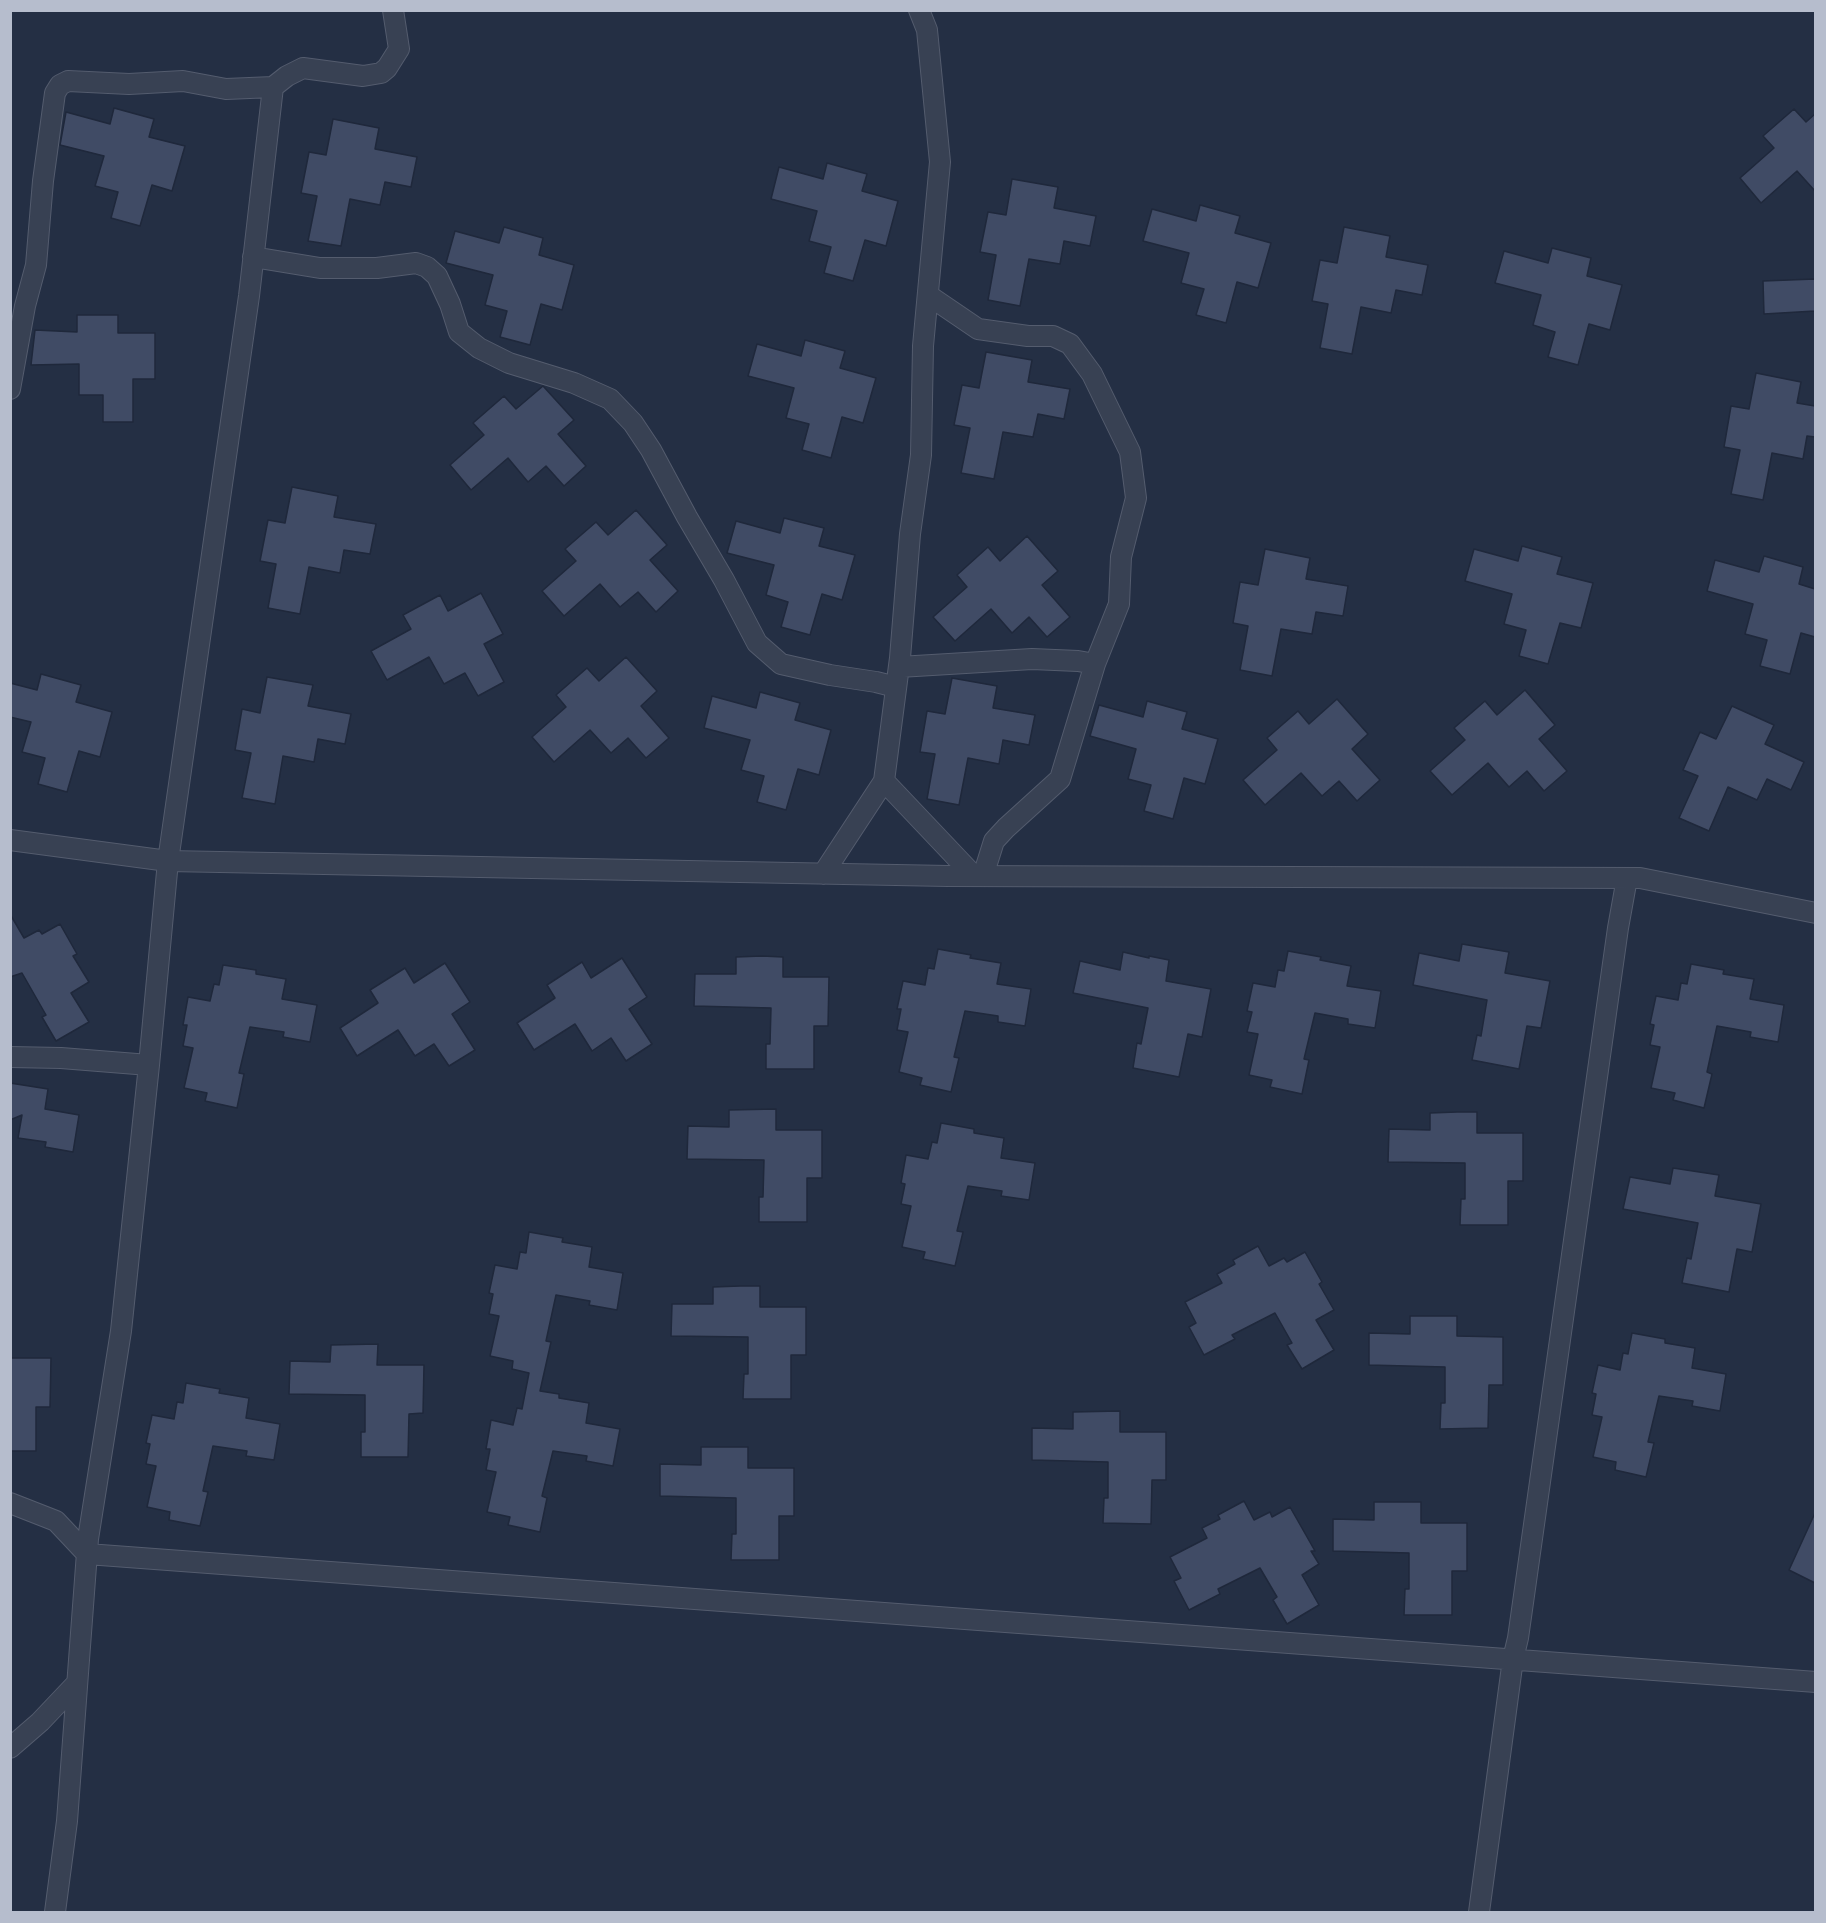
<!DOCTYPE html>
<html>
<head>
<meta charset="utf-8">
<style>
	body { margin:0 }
	#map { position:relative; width:1826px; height:1923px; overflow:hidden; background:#242f44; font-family:"Titillium Web",sans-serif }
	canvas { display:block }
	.frame { position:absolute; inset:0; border:12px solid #b6bdcd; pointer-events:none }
</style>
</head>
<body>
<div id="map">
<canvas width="1826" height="1923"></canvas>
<div class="frame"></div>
</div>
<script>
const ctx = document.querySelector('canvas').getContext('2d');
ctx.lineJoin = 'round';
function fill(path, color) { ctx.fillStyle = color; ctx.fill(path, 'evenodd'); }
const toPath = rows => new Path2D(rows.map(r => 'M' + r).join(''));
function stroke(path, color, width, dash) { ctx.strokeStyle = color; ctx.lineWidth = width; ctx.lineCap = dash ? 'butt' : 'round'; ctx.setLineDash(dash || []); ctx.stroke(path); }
const building = toPath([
	[114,108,154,119,149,137,185,146,172,191,152,185,140,226,111,218,118,192,95,186,104,156,60,145,66,112,110,124,114,108],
	[1794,109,1806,122,1815,114,1815,191,1797,171,1761,203,1740,178,1774,148,1763,136,1794,109],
	[333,119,379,128,375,149,417,157,411,187,385,182,380,205,350,199,341,246,308,241,317,196,301,193,309,152,326,155,333,119],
	[827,163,867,174,862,191,898,201,886,246,865,240,853,281,824,273,831,247,809,241,817,211,771,199,779,167,823,179,827,163],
	[1012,179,1058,187,1054,208,1096,216,1090,246,1064,241,1060,264,1029,259,1020,306,988,300,996,255,980,252,988,212,1006,215,1012,179],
	[1200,205,1240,216,1235,233,1271,243,1258,288,1237,282,1226,323,1196,315,1204,289,1181,283,1189,253,1143,241,1152,209,1196,221,1200,205],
	[504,227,543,238,539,255,574,265,562,310,541,304,530,345,500,337,507,311,485,305,493,275,446,263,455,231,499,243,504,227],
	[1344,227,1390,236,1386,257,1428,265,1422,295,1396,290,1391,313,1361,307,1352,354,1320,348,1328,304,1312,301,1320,260,1337,263,1344,227],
	[1552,248,1591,258,1587,276,1622,285,1610,330,1589,324,1578,365,1548,357,1555,332,1533,325,1541,295,1495,283,1504,251,1548,263,1552,248],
	[1815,279,1815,311,1764,314,1763,281,1815,279],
	[77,315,118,315,118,333,155,333,155,379,133,379,133,422,103,422,103,395,79,395,79,364,31,365,35,330,77,332,77,315],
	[805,340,845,351,840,368,876,378,863,423,842,417,831,458,802,450,809,424,786,418,794,388,748,376,757,344,801,356,805,340],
	[986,352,1032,360,1028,382,1070,389,1064,419,1038,414,1033,437,1003,432,994,479,961,473,970,428,954,425,962,385,979,388,986,352],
	[1756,373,1801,382,1797,403,1815,406,1815,437,1807,436,1803,459,1772,453,1763,500,1731,494,1740,450,1724,447,1731,406,1749,409,1756,373],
	[543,386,574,420,558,434,586,466,564,486,546,466,528,482,508,458,471,490,450,465,484,435,473,423,504,396,516,409,543,386],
	[292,487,338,496,334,517,376,524,370,554,344,550,340,573,309,567,300,614,268,608,276,564,260,561,268,520,285,523,292,487],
	[636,510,667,545,650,560,678,591,656,612,638,592,620,607,600,584,564,616,542,591,576,561,565,549,596,522,608,535,636,510],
	[784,518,824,528,819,546,855,555,842,600,822,594,810,635,781,627,788,602,766,595,774,565,727,553,736,521,780,533,784,518],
	[1027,536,1058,571,1042,585,1070,617,1047,637,1029,617,1012,633,991,609,955,641,933,617,967,587,957,575,988,547,1000,561,1027,536],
	[1522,546,1562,557,1557,574,1593,583,1581,628,1560,623,1548,664,1519,656,1526,630,1504,624,1512,594,1465,581,1474,549,1518,561,1522,546],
	[1265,549,1310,558,1306,579,1348,586,1343,616,1316,612,1312,634,1281,629,1272,676,1240,670,1248,626,1233,623,1240,582,1258,585,1265,549],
	[1764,556,1803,567,1799,584,1815,589,1815,637,1801,633,1790,674,1760,666,1767,640,1745,634,1753,604,1707,591,1715,560,1759,572,1764,556],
	[481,593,503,634,484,644,504,682,478,696,465,673,444,684,429,657,387,680,371,651,411,629,403,615,440,595,448,611,481,593],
	[626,657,657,691,641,706,669,738,646,758,628,738,611,753,590,730,554,762,532,737,566,707,556,695,587,668,599,681,626,657],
	[41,674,81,685,76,702,112,712,100,757,79,751,67,792,38,784,45,758,22,752,31,722,10,717,10,683,37,690,41,674],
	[267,677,313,685,308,706,351,714,345,744,318,739,314,762,283,756,275,804,242,798,251,753,235,750,242,709,260,713,267,677],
	[952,678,997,686,993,708,1035,715,1029,745,1003,740,999,764,968,758,959,805,927,799,935,754,920,752,927,711,945,714,952,678],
	[1525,690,1555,725,1539,739,1567,771,1544,791,1527,771,1509,787,1488,763,1452,795,1430,771,1465,740,1454,728,1485,701,1497,715,1525,690],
	[760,692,800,703,795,720,831,730,819,775,798,769,786,810,757,802,764,776,741,770,750,740,704,728,712,696,756,708,760,692],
	[1337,699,1368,734,1352,749,1380,780,1357,801,1339,781,1322,796,1301,773,1265,805,1243,780,1277,750,1267,738,1298,711,1309,724,1337,699],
	[1147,701,1187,712,1182,729,1218,739,1205,784,1184,778,1173,819,1144,811,1151,785,1128,779,1136,749,1090,736,1099,705,1143,717,1147,701],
	[1732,706,1774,725,1765,744,1804,762,1791,790,1767,779,1757,800,1728,787,1709,831,1679,818,1698,776,1683,770,1700,732,1716,739,1732,706],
	[10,914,24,938,39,930,42,934,60,924,77,954,73,956,89,982,71,993,89,1022,56,1041,42,1017,46,1015,22,973,10,977,10,914],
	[1462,944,1509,952,1505,973,1550,981,1541,1028,1527,1026,1519,1069,1472,1060,1477,1035,1481,1036,1487,1000,1413,985,1419,953,1459,961,1462,944],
	[938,949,971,955,970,958,1001,963,997,984,1031,989,1025,1026,998,1022,998,1016,965,1011,954,1057,959,1058,951,1092,920,1085,922,1078,899,1072,908,1032,897,1030,901,1009,897,1009,903,981,925,985,928,968,934,969,938,949],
	[1288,951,1321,957,1320,960,1351,966,1347,986,1381,991,1375,1028,1348,1024,1348,1019,1315,1013,1304,1059,1309,1060,1302,1094,1270,1087,1272,1080,1249,1075,1258,1034,1247,1032,1252,1012,1247,1011,1253,983,1275,987,1278,970,1284,971,1288,951],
	[1123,952,1149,958,1149,956,1169,960,1166,981,1211,989,1202,1037,1188,1034,1179,1077,1133,1068,1137,1043,1141,1044,1148,1008,1073,993,1080,961,1120,970,1123,952],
	[762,956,783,957,783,977,829,977,828,1026,814,1026,814,1069,766,1069,766,1044,770,1044,771,1008,694,1006,695,974,736,974,736,957,762,956],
	[622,958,647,997,629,1009,652,1044,626,1061,611,1038,592,1051,575,1024,534,1050,517,1023,555,998,547,985,582,962,591,978,622,958],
	[445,963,470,1002,452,1014,475,1050,449,1066,434,1044,415,1056,398,1030,357,1056,340,1028,378,1003,370,990,405,968,414,983,445,963],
	[1691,964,1724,970,1723,974,1754,979,1750,999,1784,1005,1778,1042,1750,1037,1751,1032,1717,1026,1707,1072,1712,1074,1704,1108,1673,1100,1675,1093,1651,1088,1660,1047,1650,1045,1654,1025,1650,1024,1656,996,1678,1000,1681,983,1687,984,1691,964],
	[223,965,256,970,256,974,286,979,282,999,317,1005,310,1042,283,1037,284,1032,250,1027,239,1073,244,1074,237,1108,205,1101,207,1093,184,1088,193,1048,183,1046,187,1025,183,1025,188,997,210,1001,214,984,219,985,223,965],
	[10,1083,48,1089,45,1109,79,1115,73,1152,45,1147,46,1142,18,1138,22,1115,10,1120,10,1083],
	[776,1109,776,1130,822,1130,822,1178,807,1178,807,1222,759,1222,759,1197,763,1197,764,1160,687,1159,688,1126,729,1127,729,1110,776,1109],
	[1457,1112,1477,1112,1477,1133,1523,1133,1523,1181,1508,1181,1508,1225,1460,1225,1461,1199,1465,1199,1465,1163,1388,1162,1389,1129,1430,1130,1430,1113,1457,1112],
	[941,1123,974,1129,974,1133,1004,1138,1001,1158,1035,1163,1029,1200,1001,1196,1002,1191,968,1186,957,1231,963,1232,955,1266,923,1259,925,1252,902,1247,911,1206,901,1204,905,1184,901,1183,906,1155,928,1159,932,1142,937,1143,941,1123],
	[1673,1168,1719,1175,1715,1196,1761,1204,1752,1252,1737,1249,1729,1292,1682,1283,1687,1258,1691,1259,1698,1223,1623,1209,1630,1177,1670,1184,1673,1168],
	[529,1232,563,1238,562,1242,592,1247,589,1267,623,1273,617,1310,589,1305,590,1301,556,1295,546,1341,551,1342,540,1391,559,1394,559,1398,589,1403,586,1423,620,1429,613,1466,586,1461,587,1456,553,1451,542,1496,547,1498,540,1532,508,1525,510,1517,487,1512,496,1472,486,1470,490,1449,486,1449,491,1420,513,1425,517,1408,522,1409,529,1373,512,1369,513,1361,490,1356,499,1316,489,1314,493,1294,489,1293,495,1265,517,1269,520,1252,526,1253,529,1232],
	[1258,1246,1269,1266,1284,1258,1287,1262,1305,1252,1322,1282,1319,1284,1334,1310,1316,1320,1334,1350,1302,1369,1287,1345,1292,1343,1275,1313,1232,1335,1235,1339,1204,1355,1189,1327,1196,1323,1185,1302,1222,1283,1217,1274,1235,1264,1233,1260,1258,1246],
	[740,1286,760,1286,760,1307,806,1307,806,1355,791,1355,791,1399,743,1399,744,1374,748,1374,748,1337,671,1336,672,1304,713,1304,713,1287,740,1286],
	[1410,1316,1457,1316,1457,1336,1503,1337,1503,1385,1489,1385,1488,1428,1440,1429,1441,1403,1445,1403,1445,1367,1369,1365,1369,1333,1410,1334,1410,1316],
	[1632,1333,1665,1339,1665,1343,1695,1348,1692,1368,1726,1374,1720,1411,1692,1406,1693,1401,1659,1396,1648,1442,1654,1443,1646,1477,1615,1470,1616,1462,1593,1457,1602,1417,1592,1415,1596,1394,1592,1393,1598,1365,1620,1370,1623,1353,1628,1354,1632,1333],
	[378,1344,377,1365,424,1365,423,1413,409,1414,408,1457,361,1457,361,1432,365,1432,365,1395,289,1394,290,1361,330,1362,331,1345,378,1344],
	[10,1358,51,1358,50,1407,36,1407,36,1451,10,1451,10,1358],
	[186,1383,220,1389,219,1393,249,1398,246,1418,280,1424,274,1460,246,1456,247,1451,213,1446,203,1491,208,1492,200,1526,169,1520,170,1512,147,1507,156,1466,146,1464,150,1444,146,1443,152,1415,174,1419,177,1402,183,1403,186,1383],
	[1120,1411,1120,1432,1166,1432,1166,1480,1152,1480,1151,1524,1103,1523,1104,1498,1108,1498,1108,1462,1032,1460,1032,1428,1073,1429,1073,1412,1120,1411],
	[701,1447,748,1447,748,1468,794,1468,794,1516,779,1516,779,1560,731,1560,732,1534,736,1534,736,1498,660,1496,660,1464,701,1465,701,1447],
	[1244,1501,1254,1520,1270,1512,1272,1517,1290,1507,1315,1551,1311,1551,1319,1564,1302,1575,1319,1605,1287,1624,1273,1600,1277,1597,1260,1568,1218,1589,1220,1594,1189,1610,1174,1581,1181,1578,1170,1557,1207,1538,1202,1528,1220,1519,1218,1515,1244,1501],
	[1374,1502,1421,1502,1421,1523,1467,1523,1467,1571,1452,1571,1452,1615,1404,1615,1405,1589,1409,1589,1409,1553,1333,1551,1333,1519,1374,1520,1374,1502],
	[1815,1513,1815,1583,1789,1570,1815,1513]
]);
const minor = toPath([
	[253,257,320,268,377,268,416,263,427,267,437,276,450,304,459,332,479,348,509,363,574,383,610,399,633,423,651,450,687,517,724,580,757,643,781,664,830,675,876,682,896,687],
	[928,295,978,329,1028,336,1053,336,1070,344,1092,374,1130,452,1136,498,1121,557,1119,604,1095,664],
	[10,389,25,306,36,265,43,181,55,93,60,85,68,81,129,84,183,81,226,89,273,87],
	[899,667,1032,659,1078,661,1095,664,1060,779,1006,828,994,841,983,876],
	[884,781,974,876],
	[10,840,168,861,948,876,1640,878,1816,913],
	[823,874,884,781,900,658,910,534,921,455,923,346,940,162,927,30,919,10],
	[10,1057,61,1058,149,1065],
	[10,1503,56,1521,87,1554,1816,1682],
	[10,1748,40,1722,77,1683],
	[55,1912,67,1821,88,1539,121,1331,149,1065,168,861,249,296,273,87,287,76,303,68,363,76,381,73,387,68,399,49,393,10],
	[1479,1912,1513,1659,1518,1638,1618,928,1627,878]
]);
fill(building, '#404b65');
stroke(building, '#1f283b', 1.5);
stroke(minor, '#545c6e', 22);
stroke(minor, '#384153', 20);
</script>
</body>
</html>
